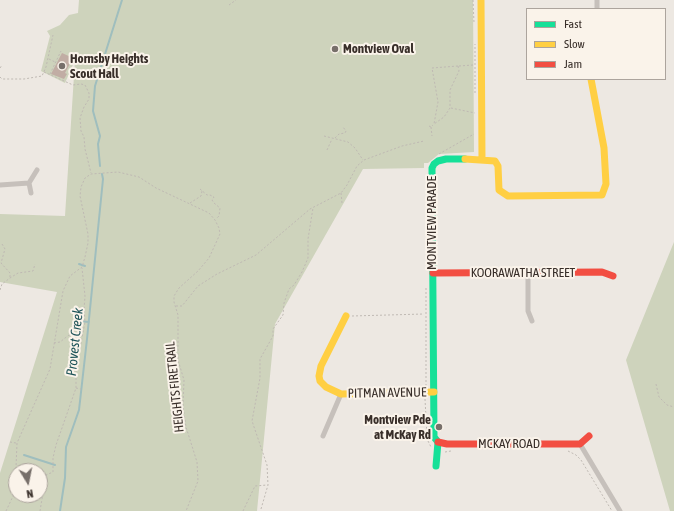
<!DOCTYPE html>
<html>
<head>
<meta charset="utf-8">
<style>
	body { margin:0 }
	#map { position:relative; width:674px; height:511px; overflow:hidden; background:#ede8e2; font-family:"Asap Condensed",sans-serif }
	canvas { display:block }
	.legend { position:absolute; left:526px; top:8px; width:140px; height:72px; box-sizing:border-box; background:#faf3ea; border:1px solid #aca49d; margin:0; padding:5px 7px; list-style:none; font-size:12px; color:#382e29 }
	.legend li { display:flex; align-items:center; gap:8px; height:20px }
	.legend b { width:20px; border:1px solid #aca49d }
	.north { position:absolute; left:8px; top:463px; width:40px; height:40px; box-sizing:border-box; background:#faf3ea; border:1px solid #aca49d; border-radius:50%; rotate:170deg; font-size:11px; font-weight:700; line-height:16px; text-align:center; color:#382e29 }
	.north::after { content:''; display:block; margin:auto; width:14px; height:18px; background:#776f6a; clip-path:polygon(50% 0,100% 100%,50% 72%,0 100%) }
</style>
</head>
<body>
<div id="map">
<canvas width="674" height="511"></canvas>
<ul class="legend">
<li><b style="height:5px;background:#16e098"></b>Fast</li>
<li><b style="height:5px;background:#ffcf43"></b>Slow</li>
<li><b style="height:5px;background:#f24e42"></b>Jam</li>
</ul>
<div class="north">N</div>
</div>
<script>
const ctx = document.querySelector('canvas').getContext('2d');
ctx.lineJoin = 'round';
function fill(path, color) { ctx.fillStyle = color; ctx.fill(path, 'evenodd'); }
const toPath = rows => new Path2D(rows.map(r => 'M' + r).join(''));
function stroke(path, color, width, dash) { ctx.strokeStyle = color; ctx.lineWidth = width; ctx.lineCap = dash ? 'butt' : 'round'; ctx.setLineDash(dash || []); ctx.stroke(path); }
function drawText(font, color, halo, rows, align = 'center') {
  ctx.font = font + ' "Asap Condensed",sans-serif'; ctx.lineWidth = 4; ctx.setLineDash([]); ctx.textBaseline = 'middle'; ctx.strokeStyle = halo; ctx.fillStyle = color; for (const [text, x, y, turn = 0] of rows) {
    ctx.save(); ctx.translate(x, y); ctx.rotate((+turn || 0) * Math.PI / 180); ctx.textAlign = isNaN(turn) ? turn : align; if (halo) ctx.strokeText(text, 0, 0); ctx.fillText(text, 0, 0); ctx.restore();
  }
}
const green = toPath([
	[79,0,473,0,474,152,439,154,428,163,424,163,424,168,363,169,275,324,257,511,0,511,0,473,57,292,0,282,0,214,65,216,75,60,65,83,41,71,50,36,47,31,60,25,69,15,78,13],
	[16,471,40,471,40,495,16,495],
	[674,242,674,511,670,511,626,360]
]);
const stream = toPath([
	[100,166,98,144,100,136,93,111,95,86,122,0],
	[79,264,85,266],
	[78,321,89,322],
	[24,455,55,465],
	[60,511,65,478,66,447,79,410,87,339,103,179,102,174]
]);
const building = toPath([
	[62,53,73,58,65,73,67,74,64,79,51,74]
]);
const path = toPath([
	[473,0,474,23],
	[229,5,236,0],
	[49,59,55,62],
	[458,66,459,71,450,90,450,108,444,117,434,124,438,102,432,68,458,66],
	[459,66,473,65],
	[0,68,2,65],
	[44,72,73,85,81,84,85,85,89,93,89,99,84,107,80,118,81,131,84,137,85,149,91,173],
	[50,74,61,51],
	[0,77,2,79,24,79,42,76,46,67,53,35],
	[475,93,475,44],
	[451,108,475,113],
	[429,126,431,127,433,125],
	[431,127,432,136],
	[324,136,348,142,355,148,363,160],
	[335,138,339,134,345,133,346,131,343,127],
	[327,150,332,139],
	[439,154,474,134],
	[200,189,207,195,210,195,214,197,212,200,214,203,220,208,219,216,216,219],
	[341,193,342,203],
	[190,203,201,196,202,191],
	[2,244,5,249,1,263,10,273,10,278],
	[0,290,2,284,10,278,18,273,33,271,35,264],
	[176,306,182,306,198,286,217,274,256,255,310,209,341,193,347,185,357,166,364,160,402,146,424,141],
	[352,316,424,314],
	[54,343,60,342,69,335,77,336,82,334],
	[656,384,659,397,667,405,674,407],
	[426,386,426,286],
	[76,388,81,389],
	[425,399,427,436],
	[428,441,431,447],
	[10,442,16,443],
	[568,451,576,455,581,460,612,511],
	[445,452,451,451],
	[261,509,268,485,267,465,252,421,260,378,260,359,273,336,273,329,283,315,284,303,289,289,294,285,302,272,308,258,308,239,313,208],
	[6,511,15,492,17,443,50,369,63,291,70,276,82,267,85,257,88,243,88,234,80,196,81,187,85,178,91,174,118,172,139,177,156,188,209,213,215,220,219,228,220,234,209,258,198,271,179,288,174,296,174,302,178,315,178,360,184,380,183,406,186,427,197,462,198,481,186,511],
	[40,511,46,475,53,472,53,458,56,445,76,388,76,369,85,322,84,310,85,296,82,268],
	[243,511,255,486,267,485]
]);
const street = toPath([
	[597,9,597,0],
	[29,183,31,193],
	[0,185,29,183,37,170],
	[528,272,528,311,532,321],
	[323,436,341,394],
	[580,444,620,511]
]);
const fast = toPath([
	[436,466,438,442,434,437,432,168,434,164,438,161,446,159,465,159]
]);
const slow = toPath([
	[481,0,482,159],
	[465,159,495,161,498,166,499,190,508,196,602,195,606,184,604,148,591,79],
	[346,316,321,366,319,376,320,381,326,387,341,394,434,392]
]);
const jam = toPath([
	[433,273,602,272,613,276],
	[438,442,447,444,580,444,589,436]
]);
const markers = [
	[335,49,4,"#776f6a"],
	[62,66,4,"#776f6a"],
	[439,427,4,"#776f6a"]
];
const poiNames = [
	["Montview Oval",343,49],
	["Hornsby Heights",70,59],
	["Scout Hall",70,74],
	["Montview Pde",431,420,"right"],
	["at McKay Rd",431,435,"right"]
];
const streetNames = [
	["MONTVIEW PARADE",432,223,-90],
	["KOORAWATHA STREET",523,273],
	["HEIGHTS FIRETRAIL",175,387,-96],
	["PITMAN AVENUE",387,393,-1],
	["MCKAY ROAD",509,444]
];
const waterNames = [
	["Provest Creek",75,342,-84]
];
fill(green, '#ced3bc');
stroke(stream, '#9fbebe', 2);
fill(building, '#c1ada4');
stroke(path, '#bfb9b3', 1, [2, 2]);
stroke(street, '#c6c0bb', 5);
stroke(fast, '#16e098', 7);
stroke(slow, '#ffcf43', 7);
stroke(jam, '#f24e42', 7);
for (const [x, y, r, color] of markers) { const dot = new Path2D(); dot.arc(x, y, r, 0, 2 * Math.PI); ctx.fillStyle = color; ctx.fill(dot); stroke(dot, '#faf3ea', 1.5); }
drawText('bold 13px', '#382e29', '#faf3ea', poiNames, 'left');
drawText('13px', '#382e29', '#faf3ea', streetNames);
drawText('italic 14px', '#1f5459', '#faf3ea', waterNames);
</script>
</body>
</html>
